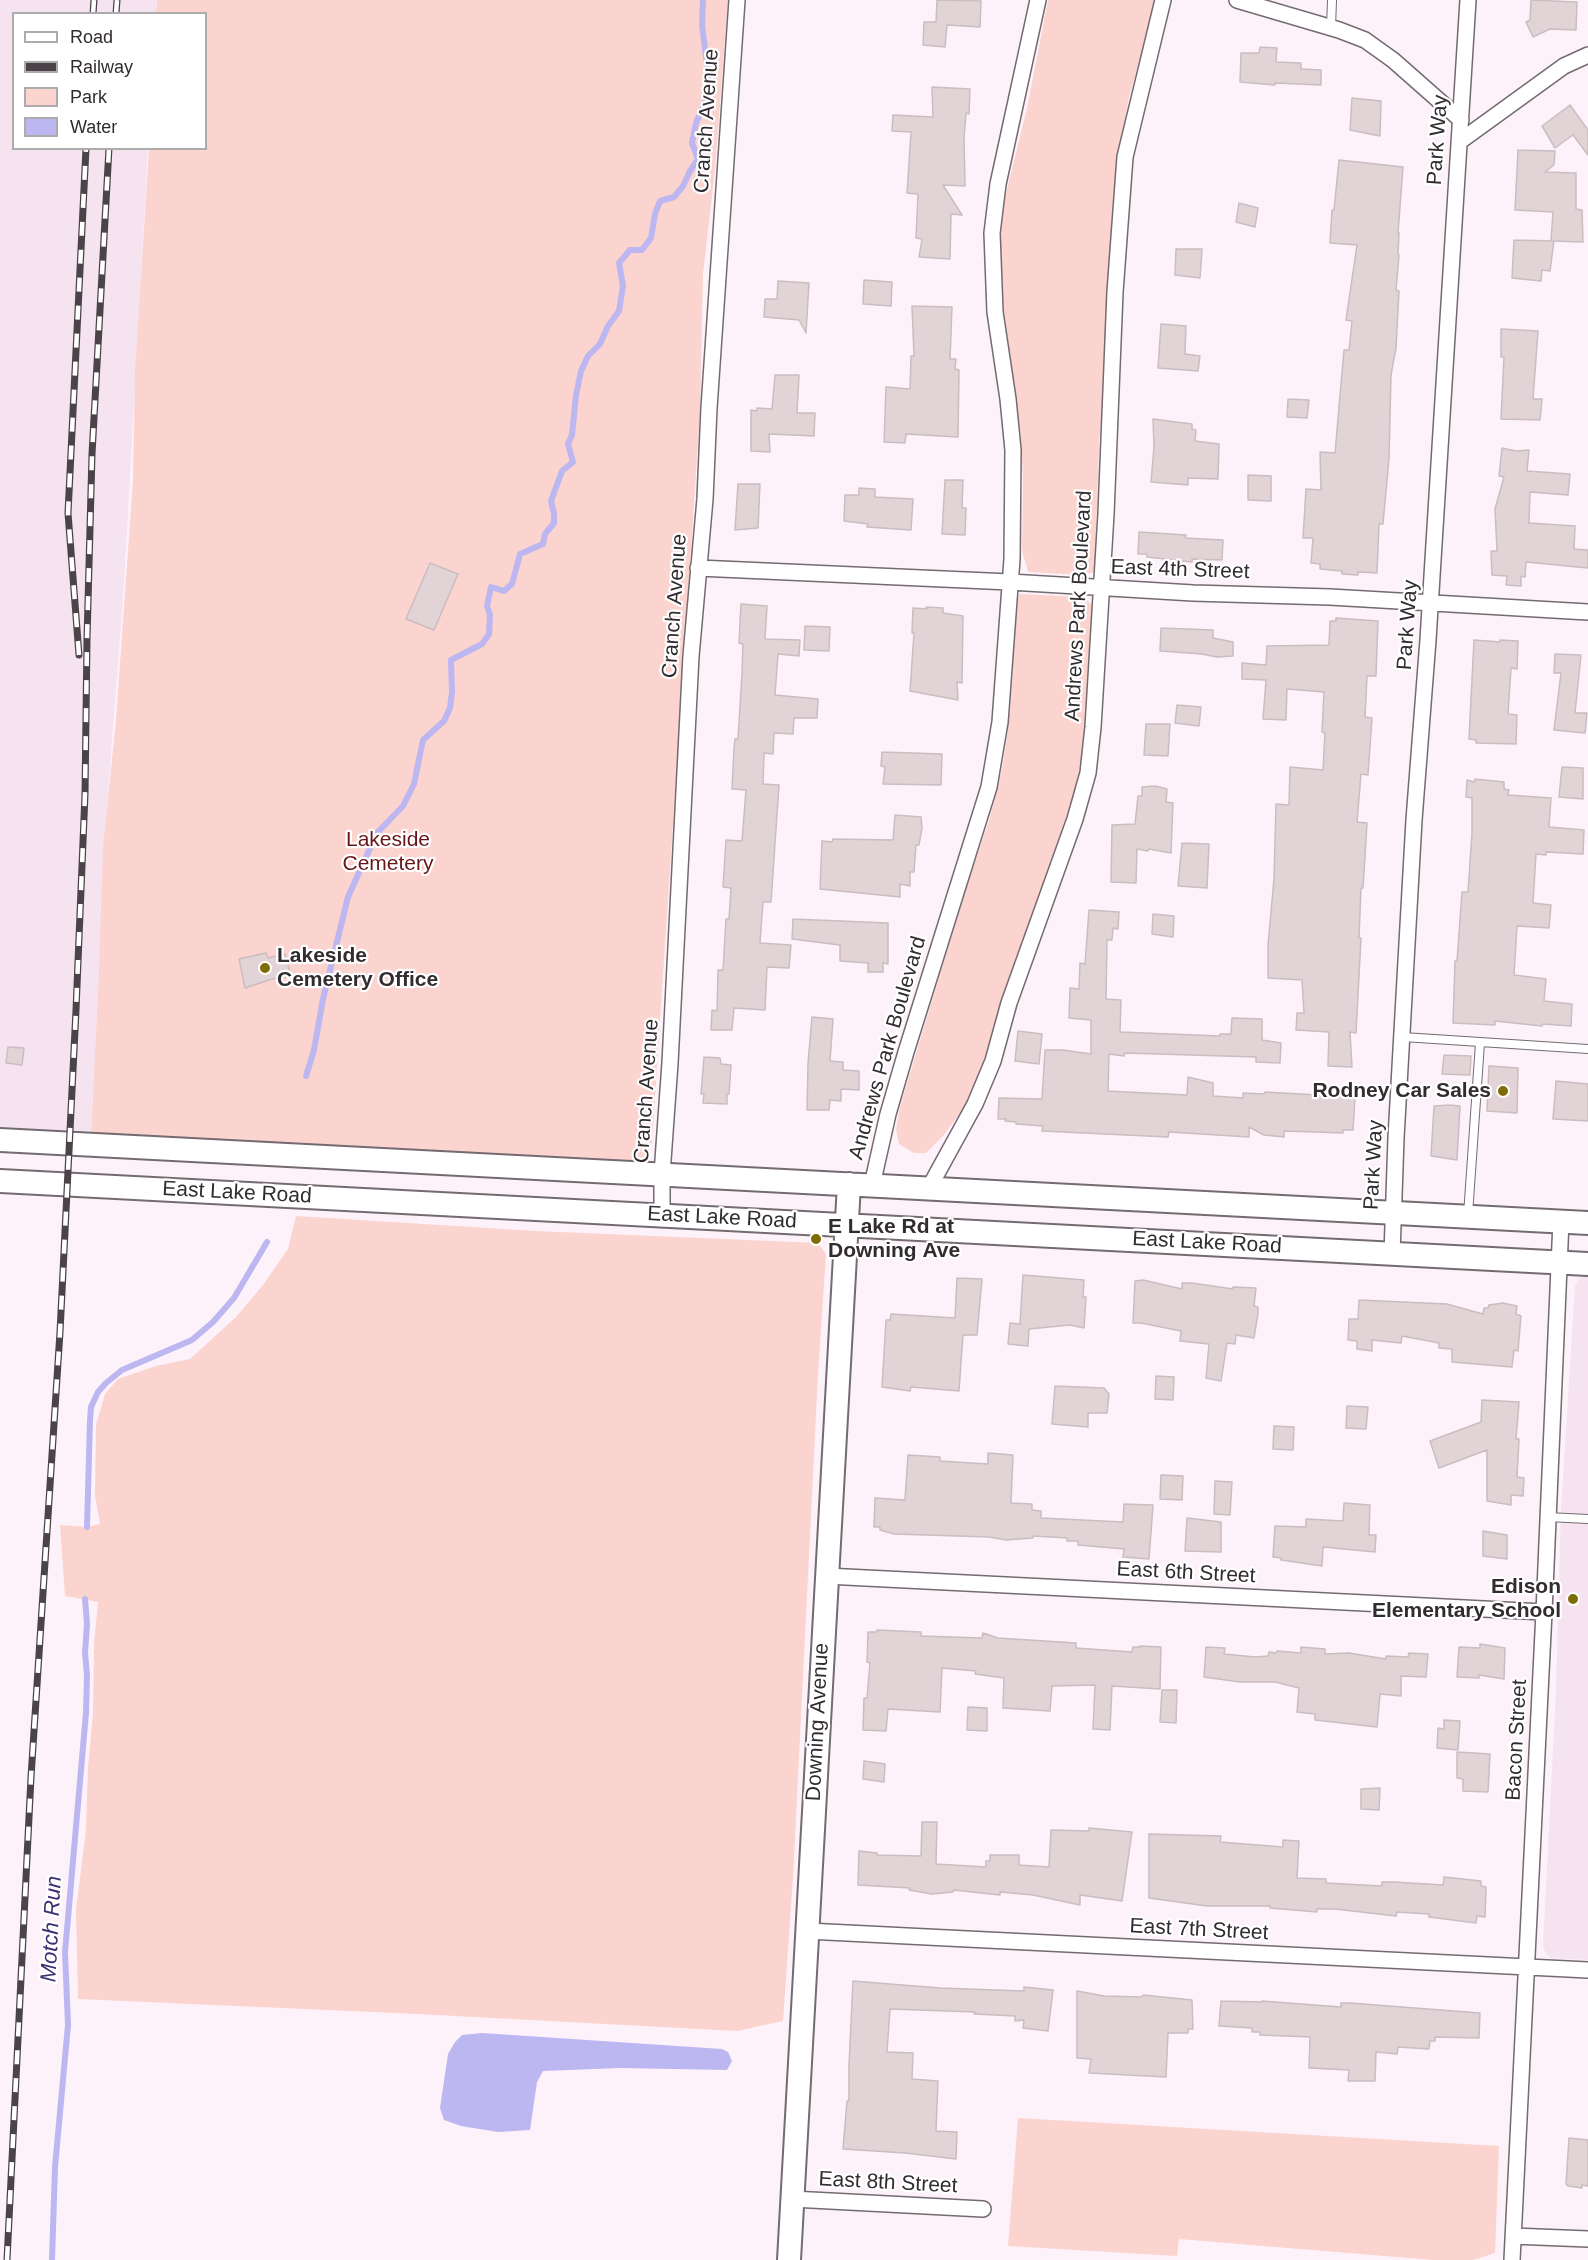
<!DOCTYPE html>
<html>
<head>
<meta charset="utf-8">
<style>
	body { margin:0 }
	#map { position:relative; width:1588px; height:2260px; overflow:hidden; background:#fef2fa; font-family:Arial,sans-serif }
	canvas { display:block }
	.legend { position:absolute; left:12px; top:12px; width:195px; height:138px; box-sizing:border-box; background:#fff; border:2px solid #adabac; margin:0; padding:8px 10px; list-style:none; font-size:18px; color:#312c2f }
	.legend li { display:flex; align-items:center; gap:12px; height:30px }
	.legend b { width:30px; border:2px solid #adabac }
</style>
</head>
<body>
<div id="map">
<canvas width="1588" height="2260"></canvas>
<ul class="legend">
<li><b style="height:8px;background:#fff"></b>Road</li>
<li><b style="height:8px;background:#4a4448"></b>Railway</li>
<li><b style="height:16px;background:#fbd3cf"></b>Park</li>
<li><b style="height:16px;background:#bcb6f1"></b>Water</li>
</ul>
</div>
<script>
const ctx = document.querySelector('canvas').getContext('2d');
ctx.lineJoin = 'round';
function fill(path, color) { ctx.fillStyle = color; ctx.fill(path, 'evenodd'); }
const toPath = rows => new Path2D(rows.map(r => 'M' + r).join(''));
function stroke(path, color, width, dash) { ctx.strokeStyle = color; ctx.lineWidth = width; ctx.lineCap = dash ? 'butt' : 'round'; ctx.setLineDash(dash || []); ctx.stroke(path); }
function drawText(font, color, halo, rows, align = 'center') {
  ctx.font = font + ' Arial,sans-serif'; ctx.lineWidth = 4.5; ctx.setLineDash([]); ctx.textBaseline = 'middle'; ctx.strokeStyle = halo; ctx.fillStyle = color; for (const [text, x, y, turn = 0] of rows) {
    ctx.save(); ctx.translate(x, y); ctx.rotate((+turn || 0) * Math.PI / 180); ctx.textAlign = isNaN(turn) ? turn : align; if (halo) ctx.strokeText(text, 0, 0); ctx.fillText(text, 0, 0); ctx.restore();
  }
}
const built = toPath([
	[0,0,157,0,156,13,14,14,14,148,148,149,124,584,107,808,91,1134,0,1130],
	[1588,1275,1588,1960,1550,1958,1546,1954,1543,1946,1556,1690,1561,1509,1575,1286,1579,1278]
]);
const green = toPath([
	[157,0,728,0,715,169,703,274,700,413,652,1143,647,1159,641,1162,600,1162,91,1134,99,971,103,848,116,720,133,480,135,372,149,149,206,148,206,14,156,13],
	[1048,0,1156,0,1129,97,1117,160,1112,211,1104,393,1099,442,1095,572,1080,575,1028,572,1022,550,1023,480,1021,435,1001,289,1000,237,1004,201,1027,108],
	[1019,594,1085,597,1092,606,1093,623,1089,722,1074,795,1015,964,972,1097,943,1136,926,1153,914,1153,899,1144,896,1129,900,1107,964,894,989,821,1002,770,1007,738,1013,672,1014,620],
	[296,1216,536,1231,818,1243,826,1254,818,1374,793,1878,783,2021,737,2031,418,2014,78,1999,76,1910,86,1829,88,1767,93,1713,94,1644,98,1602,65,1596,60,1525,87,1527,100,1524,95,1496,96,1424,105,1394,118,1379,156,1366,190,1359,236,1317,263,1285,288,1249],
	[1018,2118,1499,2146,1495,2253,1473,2260,1433,2260,1179,2239,1177,2256,1008,2246]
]);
const water = toPath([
	[482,2033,722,2049,728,2052,732,2061,727,2070,621,2068,543,2071,537,2082,530,2130,498,2132,461,2126,444,2120,440,2108,448,2054,455,2042,462,2035]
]);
const stream = toPath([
	[306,1076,314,1050,323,999,348,897,377,833,403,806,414,784,423,740,444,721,450,708,452,692,451,660,482,644,489,634,490,615,487,606,491,587,504,591,512,584,520,554,543,544,545,534,554,523,554,514,551,501,562,471,573,462,568,444,572,435,576,395,581,371,588,356,600,344,608,326,619,311,623,286,619,263,630,250,642,250,651,238,655,214,660,201,674,197,683,186,690,171,698,159,692,143,696,123,708,96,708,73,702,25,703,0],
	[87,1527,90,1420,91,1407,98,1392,106,1383,122,1370,192,1340,213,1322,234,1298,267,1242],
	[52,2260,55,2167,68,2025,65,1952,86,1713,87,1675,85,1653,87,1624,85,1599]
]);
const building = toPath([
	[937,0,981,1,980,27,947,25,945,47,923,45,924,22,936,22,937,0],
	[1531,0,1577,2,1576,30,1550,29,1533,37,1526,22,1530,20,1531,0],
	[1260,47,1277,48,1276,62,1301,63,1301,69,1321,70,1321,85,1275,83,1275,85,1240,82,1241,53,1259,53,1260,47],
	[932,87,970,89,969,114,966,113,964,138,965,186,943,185,962,215,951,214,950,259,919,257,922,239,916,238,918,194,907,193,911,132,892,131,893,115,933,117,932,87],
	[1352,98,1381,101,1380,136,1350,130,1352,98],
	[1570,105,1588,130,1588,155,1573,135,1555,148,1542,126,1570,105],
	[1518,150,1555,151,1554,165,1545,172,1576,173,1576,209,1582,210,1583,242,1551,241,1553,212,1515,210,1518,150],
	[1339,160,1403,167,1398,233,1399,233,1398,254,1399,255,1396,290,1399,291,1396,348,1391,375,1389,459,1383,524,1379,524,1377,573,1358,572,1358,575,1342,574,1342,571,1320,569,1320,564,1311,563,1313,538,1303,538,1306,489,1321,490,1320,452,1335,453,1344,350,1349,350,1352,321,1346,320,1357,245,1330,243,1332,210,1334,210,1339,160],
	[1239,203,1258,208,1255,227,1236,222,1239,203],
	[1514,240,1554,241,1550,271,1542,270,1541,281,1512,278,1514,240],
	[1176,249,1202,249,1200,278,1175,275,1176,249],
	[864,280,892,282,891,306,863,304,864,280],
	[778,281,809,283,806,333,799,320,764,317,765,299,777,299,778,281],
	[912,306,952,307,950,359,956,359,955,369,959,370,958,437,906,434,905,443,884,442,886,387,910,389,911,356,914,356,912,306],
	[1161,324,1186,326,1185,354,1200,356,1198,371,1158,368,1161,324],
	[1501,329,1538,331,1533,399,1542,399,1540,420,1501,419,1504,357,1501,357,1501,329],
	[775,375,799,375,797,413,815,413,814,436,769,434,770,452,751,451,751,410,757,411,757,408,772,409,775,375],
	[1288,399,1309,400,1307,418,1287,417,1288,399],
	[1153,419,1192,424,1192,429,1196,430,1195,441,1219,444,1218,479,1188,478,1188,485,1151,482,1154,447,1153,419],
	[1502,448,1516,451,1529,450,1527,471,1570,474,1568,495,1530,492,1529,523,1575,526,1574,549,1588,550,1588,568,1526,562,1525,577,1521,576,1521,586,1506,585,1507,576,1492,575,1491,551,1497,551,1495,509,1504,477,1499,476,1502,448],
	[1248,475,1271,476,1271,501,1248,500,1248,475],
	[945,480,963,480,962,508,966,508,965,535,942,534,945,480],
	[738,484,760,484,758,528,735,530,738,484],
	[859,488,875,489,875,497,913,499,911,530,867,527,868,524,844,521,845,495,859,495,859,488],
	[1139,532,1186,535,1185,538,1223,540,1222,560,1192,559,1192,562,1147,557,1147,554,1138,554,1139,532],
	[430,563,458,574,434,630,406,619,430,563],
	[741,604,767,606,765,639,800,640,799,656,778,654,775,695,818,699,817,718,794,718,793,734,774,733,773,754,764,753,763,784,779,785,771,902,763,902,760,943,791,945,789,968,767,967,765,1010,734,1008,732,1030,711,1030,712,1010,717,1011,718,970,723,970,726,919,729,919,731,888,723,887,726,840,742,841,746,790,732,789,734,748,735,739,738,739,742,674,743,644,739,643,741,604],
	[926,607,943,608,943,613,963,616,962,683,957,682,958,700,910,691,914,633,912,633,913,608,927,609,926,607],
	[1336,618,1378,621,1376,676,1367,676,1365,717,1372,718,1368,775,1361,774,1357,822,1367,823,1363,888,1361,888,1359,938,1361,938,1356,1033,1350,1032,1352,1067,1328,1066,1329,1032,1296,1030,1297,1013,1304,1013,1302,980,1268,978,1268,945,1274,879,1276,804,1289,805,1290,767,1323,770,1325,733,1322,732,1324,692,1287,689,1286,720,1263,719,1266,680,1242,679,1242,663,1266,665,1267,646,1329,645,1330,621,1336,621,1336,618],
	[805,626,830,627,829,651,804,650,805,626],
	[1161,628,1213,630,1213,638,1233,642,1233,656,1217,657,1202,654,1160,651,1161,628],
	[1474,640,1500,642,1500,640,1518,641,1517,669,1511,668,1508,714,1517,715,1516,744,1476,743,1476,740,1469,739,1474,640],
	[1555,654,1581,655,1575,713,1587,713,1585,733,1554,730,1561,673,1554,673,1555,654],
	[1177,705,1201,707,1199,726,1175,723,1177,705],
	[1146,724,1170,724,1168,756,1144,755,1146,724],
	[882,752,942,754,941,785,883,784,885,767,881,766,882,752],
	[1562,767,1583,768,1583,799,1559,797,1562,767],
	[1475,779,1504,782,1504,789,1509,790,1508,795,1551,798,1549,827,1584,830,1583,854,1546,852,1546,855,1536,854,1533,903,1551,905,1549,928,1517,926,1514,975,1546,979,1544,1001,1572,1004,1571,1026,1543,1024,1542,1026,1495,1021,1495,1025,1453,1023,1455,961,1457,961,1462,892,1468,892,1472,833,1472,798,1466,797,1467,780,1474,782,1475,779],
	[1155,786,1167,789,1166,802,1173,803,1171,853,1149,849,1148,851,1137,849,1136,883,1111,882,1112,825,1135,824,1138,796,1142,796,1142,787,1155,786],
	[895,815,921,817,922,828,919,845,916,845,914,872,910,872,910,886,900,884,900,897,820,889,822,841,832,842,833,839,893,840,895,815],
	[1182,843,1209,844,1207,888,1178,886,1182,843],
	[1089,910,1119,912,1118,929,1113,928,1112,940,1107,940,1106,999,1121,1000,1120,1032,1220,1036,1220,1034,1231,1034,1232,1018,1262,1019,1262,1040,1281,1043,1280,1063,1256,1062,1256,1057,1125,1053,1124,1056,1109,1054,1108,1091,1187,1095,1188,1077,1213,1083,1213,1096,1243,1098,1243,1093,1264,1094,1265,1092,1355,1097,1353,1130,1343,1130,1343,1133,1284,1131,1284,1137,1264,1135,1249,1127,1249,1137,1169,1132,1168,1137,1042,1131,1043,1126,1016,1124,1016,1122,1005,1121,1006,1119,998,1119,999,1098,1042,1099,1045,1050,1063,1050,1091,1054,1091,1020,1069,1018,1070,988,1079,989,1080,963,1085,964,1089,910],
	[1153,914,1174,916,1173,937,1152,934,1153,914],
	[793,919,888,923,888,964,883,963,883,972,868,972,868,963,840,961,840,945,792,939,793,919],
	[266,953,268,958,285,954,291,976,272,979,245,988,239,959,266,953],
	[812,1017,833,1019,830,1061,843,1062,843,1070,859,1071,859,1090,841,1089,841,1101,830,1100,829,1110,807,1110,808,1063,812,1017],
	[1018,1031,1042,1034,1039,1064,1015,1061,1018,1031],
	[8,1047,24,1048,22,1065,6,1063,8,1047],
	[1444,1055,1471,1056,1470,1075,1442,1074,1444,1055],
	[704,1057,720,1058,721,1064,731,1065,729,1094,727,1094,727,1104,703,1103,704,1094,701,1094,704,1057],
	[1489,1066,1518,1068,1517,1113,1487,1111,1489,1066],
	[1556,1081,1588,1084,1588,1121,1553,1119,1556,1081],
	[1450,1105,1460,1106,1457,1160,1431,1156,1434,1106,1450,1105],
	[1023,1275,1084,1280,1083,1297,1086,1297,1084,1328,1070,1325,1029,1329,1028,1346,1008,1344,1010,1323,1020,1324,1023,1275],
	[957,1278,982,1279,977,1335,963,1335,959,1391,911,1387,910,1391,882,1387,886,1320,890,1320,891,1314,955,1318,957,1278],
	[1143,1280,1182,1289,1182,1283,1192,1283,1233,1289,1233,1287,1256,1288,1254,1306,1258,1307,1258,1314,1254,1338,1236,1335,1235,1344,1227,1343,1221,1381,1206,1378,1209,1344,1180,1341,1181,1331,1141,1323,1133,1323,1135,1281,1143,1280],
	[1359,1300,1447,1304,1483,1314,1484,1308,1488,1308,1489,1305,1503,1303,1517,1306,1516,1314,1521,1316,1518,1351,1514,1350,1512,1367,1452,1362,1452,1349,1439,1348,1439,1343,1402,1336,1401,1343,1372,1340,1372,1351,1357,1349,1357,1341,1348,1340,1349,1319,1358,1319,1359,1300],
	[1156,1376,1174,1377,1173,1400,1155,1399,1156,1376],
	[1055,1386,1104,1388,1109,1394,1107,1413,1088,1413,1088,1427,1052,1424,1055,1386],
	[1482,1400,1519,1402,1516,1439,1519,1439,1517,1477,1524,1478,1523,1496,1511,1495,1511,1505,1487,1501,1487,1450,1439,1468,1430,1441,1481,1422,1482,1400],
	[1347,1406,1368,1407,1366,1429,1346,1428,1347,1406],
	[1274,1426,1294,1427,1293,1450,1273,1449,1274,1426],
	[988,1453,1013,1455,1011,1503,1032,1504,1032,1510,1041,1511,1041,1518,1123,1522,1124,1504,1153,1505,1149,1559,1123,1557,1124,1549,1078,1545,1078,1541,1067,1541,1067,1538,1033,1536,1033,1538,1006,1540,989,1537,894,1534,880,1530,880,1527,874,1527,875,1498,905,1500,908,1455,940,1457,940,1461,988,1464,988,1453],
	[1161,1475,1183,1476,1182,1500,1160,1499,1161,1475],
	[1215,1481,1232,1482,1230,1515,1214,1514,1215,1481],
	[1344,1503,1370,1505,1369,1535,1376,1535,1375,1552,1323,1547,1322,1566,1281,1560,1281,1558,1273,1557,1275,1526,1306,1527,1306,1519,1343,1521,1344,1503],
	[1187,1518,1221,1522,1221,1552,1185,1551,1187,1518],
	[1483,1531,1507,1535,1507,1559,1483,1556,1483,1531],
	[877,1630,921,1632,921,1636,982,1638,983,1633,998,1638,1076,1643,1076,1648,1132,1652,1133,1647,1140,1647,1140,1646,1161,1647,1160,1689,1112,1686,1110,1730,1093,1729,1095,1685,1052,1686,1050,1711,1003,1708,1004,1678,975,1674,976,1671,942,1668,940,1712,888,1709,886,1731,863,1730,864,1698,867,1698,870,1663,867,1662,868,1632,877,1632,877,1630],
	[1480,1644,1505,1648,1504,1679,1479,1675,1479,1678,1457,1677,1459,1647,1480,1648,1480,1644],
	[1206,1647,1225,1648,1224,1654,1255,1657,1268,1656,1269,1652,1276,1653,1277,1651,1301,1653,1301,1647,1325,1649,1325,1654,1349,1653,1386,1659,1386,1656,1408,1657,1409,1653,1428,1654,1426,1677,1401,1676,1401,1696,1380,1694,1377,1727,1315,1720,1315,1714,1297,1712,1299,1688,1275,1682,1240,1682,1204,1677,1206,1647],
	[1162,1690,1177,1690,1176,1723,1160,1722,1162,1690],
	[968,1707,987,1708,987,1731,967,1730,968,1707],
	[1444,1720,1460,1721,1458,1750,1437,1748,1438,1728,1444,1729,1444,1720],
	[1457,1752,1490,1754,1488,1792,1463,1791,1463,1779,1457,1778,1457,1752],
	[864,1761,885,1764,884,1782,863,1779,864,1761],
	[1380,1788,1379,1810,1361,1809,1361,1789,1380,1788],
	[922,1822,937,1822,936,1864,986,1867,986,1861,990,1861,990,1855,1019,1855,1019,1865,1049,1867,1051,1830,1089,1831,1089,1828,1132,1832,1122,1901,1080,1895,1080,1905,1033,1895,1000,1892,1000,1895,954,1890,953,1892,932,1894,909,1890,910,1888,858,1885,859,1851,877,1853,877,1855,921,1856,922,1822],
	[1149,1834,1221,1836,1220,1842,1283,1847,1283,1840,1299,1841,1297,1878,1326,1879,1326,1883,1382,1886,1382,1882,1394,1882,1443,1885,1444,1877,1481,1881,1481,1886,1486,1887,1485,1917,1477,1916,1476,1923,1429,1917,1429,1914,1397,1912,1396,1916,1335,1909,1317,1909,1317,1912,1270,1908,1270,1906,1207,1906,1149,1898,1149,1834],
	[853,1981,940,1988,1024,1991,1024,1987,1053,1990,1048,2031,1023,2028,1024,2020,1015,2021,1015,2016,974,2014,975,2012,890,2009,887,2052,913,2053,912,2079,938,2081,936,2131,957,2132,956,2159,905,2153,843,2149,847,2101,849,2101,849,2065,853,1981],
	[1077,1991,1104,1996,1142,1997,1143,1995,1192,2000,1193,2029,1188,2029,1188,2033,1168,2033,1166,2077,1089,2073,1091,2059,1077,2058,1077,1991],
	[1221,2001,1262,2002,1262,2001,1341,2007,1341,2003,1350,2003,1480,2013,1479,2038,1435,2037,1435,2041,1430,2041,1429,2049,1398,2047,1397,2054,1376,2052,1375,2081,1348,2081,1349,2070,1309,2068,1310,2037,1260,2035,1260,2032,1252,2032,1252,2028,1219,2026,1221,2001],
	[1569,2138,1588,2140,1588,2186,1582,2185,1582,2188,1568,2186,1566,2184,1569,2138]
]);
const lane = toPath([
	[1331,28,1332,0],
	[1403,1037,1588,1049],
	[1468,1215,1480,1043],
	[1547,1517,1588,1519]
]);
const street = toPath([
	[1237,0,1339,30,1365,40,1393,60,1461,120],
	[1459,142,1564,66,1588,55],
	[698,568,1010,582,1193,593,1330,597,1588,612],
	[872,1185,888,1114,906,1052,989,787,1000,722,1012,559,1013,450,1008,399,995,312,992,233,998,184,1038,0],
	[929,1188,975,1104,993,1061,1009,1003,1075,819,1088,773,1093,727,1106,514,1115,292,1125,157,1163,0],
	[662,1215,662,1174,670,1063,691,656,705,499,709,408,737,0],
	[1392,1254,1396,1138,1414,820,1428,640,1468,0],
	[826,1576,1544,1612],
	[807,1931,1588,1970],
	[792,2199,983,2209],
	[1513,2236,1588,2239],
	[1512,2260,1544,1612,1561,1221]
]);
const secondary = toPath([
	[0,1140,1588,1223],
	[0,1181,1588,1264],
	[789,2260,849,1184]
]);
const rail = toPath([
	[93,14,94,0],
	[116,14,117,0],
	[79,655,68,513,86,148],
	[7,2260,31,1777,60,1332,76,1010,85,794,87,639,92,454,109,148]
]);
const markers = [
	[265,968,6,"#7e6c05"],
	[1503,1091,6,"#7e6c05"],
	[816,1239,6,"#7e6c05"],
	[1573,1599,6,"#7e6c05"]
];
const streetNames = [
	["Cranch Avenue",707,121,-86],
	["Park Way",1438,140,-86],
	["East 4th Street",1180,570,2],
	["Cranch Avenue",675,606,-86],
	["Andrews Park Boulevard",1079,606,-87],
	["Park Way",1408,625,-86],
	["Andrews Park Boulevard",888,1048,-74],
	["Cranch Avenue",647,1091,-86],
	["Park Way",1374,1165,-87],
	["East Lake Road",237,1193,3],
	["East Lake Road",722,1218,3],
	["East Lake Road",1207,1243,3],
	["East 6th Street",1186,1573,3],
	["Downing Avenue",818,1722,-87],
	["Bacon Street",1517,1740,-87],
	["East 7th Street",1199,1930,3],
	["East 8th Street",888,2183,3]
];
const parkNames = [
	["Lakeside",388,840],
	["Cemetery",388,864]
];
const poiNames = [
	["Lakeside",277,956],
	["Cemetery Office",277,980],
	["Rodney Car Sales",1491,1091,"right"],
	["E Lake Rd at",828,1227],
	["Downing Ave",828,1251],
	["Edison",1561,1587,"right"],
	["Elementary School",1561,1611,"right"]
];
const waterNames = [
	["Motch Run",52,1929,-87]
];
fill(built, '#f6e3f0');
fill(green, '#fbd3cf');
fill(water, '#bcb6f1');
stroke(stream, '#bcb6f1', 6);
fill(building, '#e2d3d7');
stroke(building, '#cbbcc0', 1.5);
stroke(lane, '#746a71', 10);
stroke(street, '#746a71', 18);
stroke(secondary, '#746a71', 26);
stroke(lane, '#fff', 8);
stroke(street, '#fff', 15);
stroke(secondary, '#fff', 22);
stroke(rail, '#4a4448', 7);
stroke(rail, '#fff', 4.5, [14]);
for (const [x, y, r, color] of markers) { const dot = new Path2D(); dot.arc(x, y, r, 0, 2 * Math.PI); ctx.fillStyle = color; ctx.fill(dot); stroke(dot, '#fff', 2); }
drawText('21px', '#312c2f', '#fff', streetNames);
drawText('21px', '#671618', '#fff', parkNames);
drawText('bold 21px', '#312c2f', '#fff', poiNames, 'left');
drawText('italic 22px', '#3d2f74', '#fff', waterNames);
</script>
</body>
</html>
